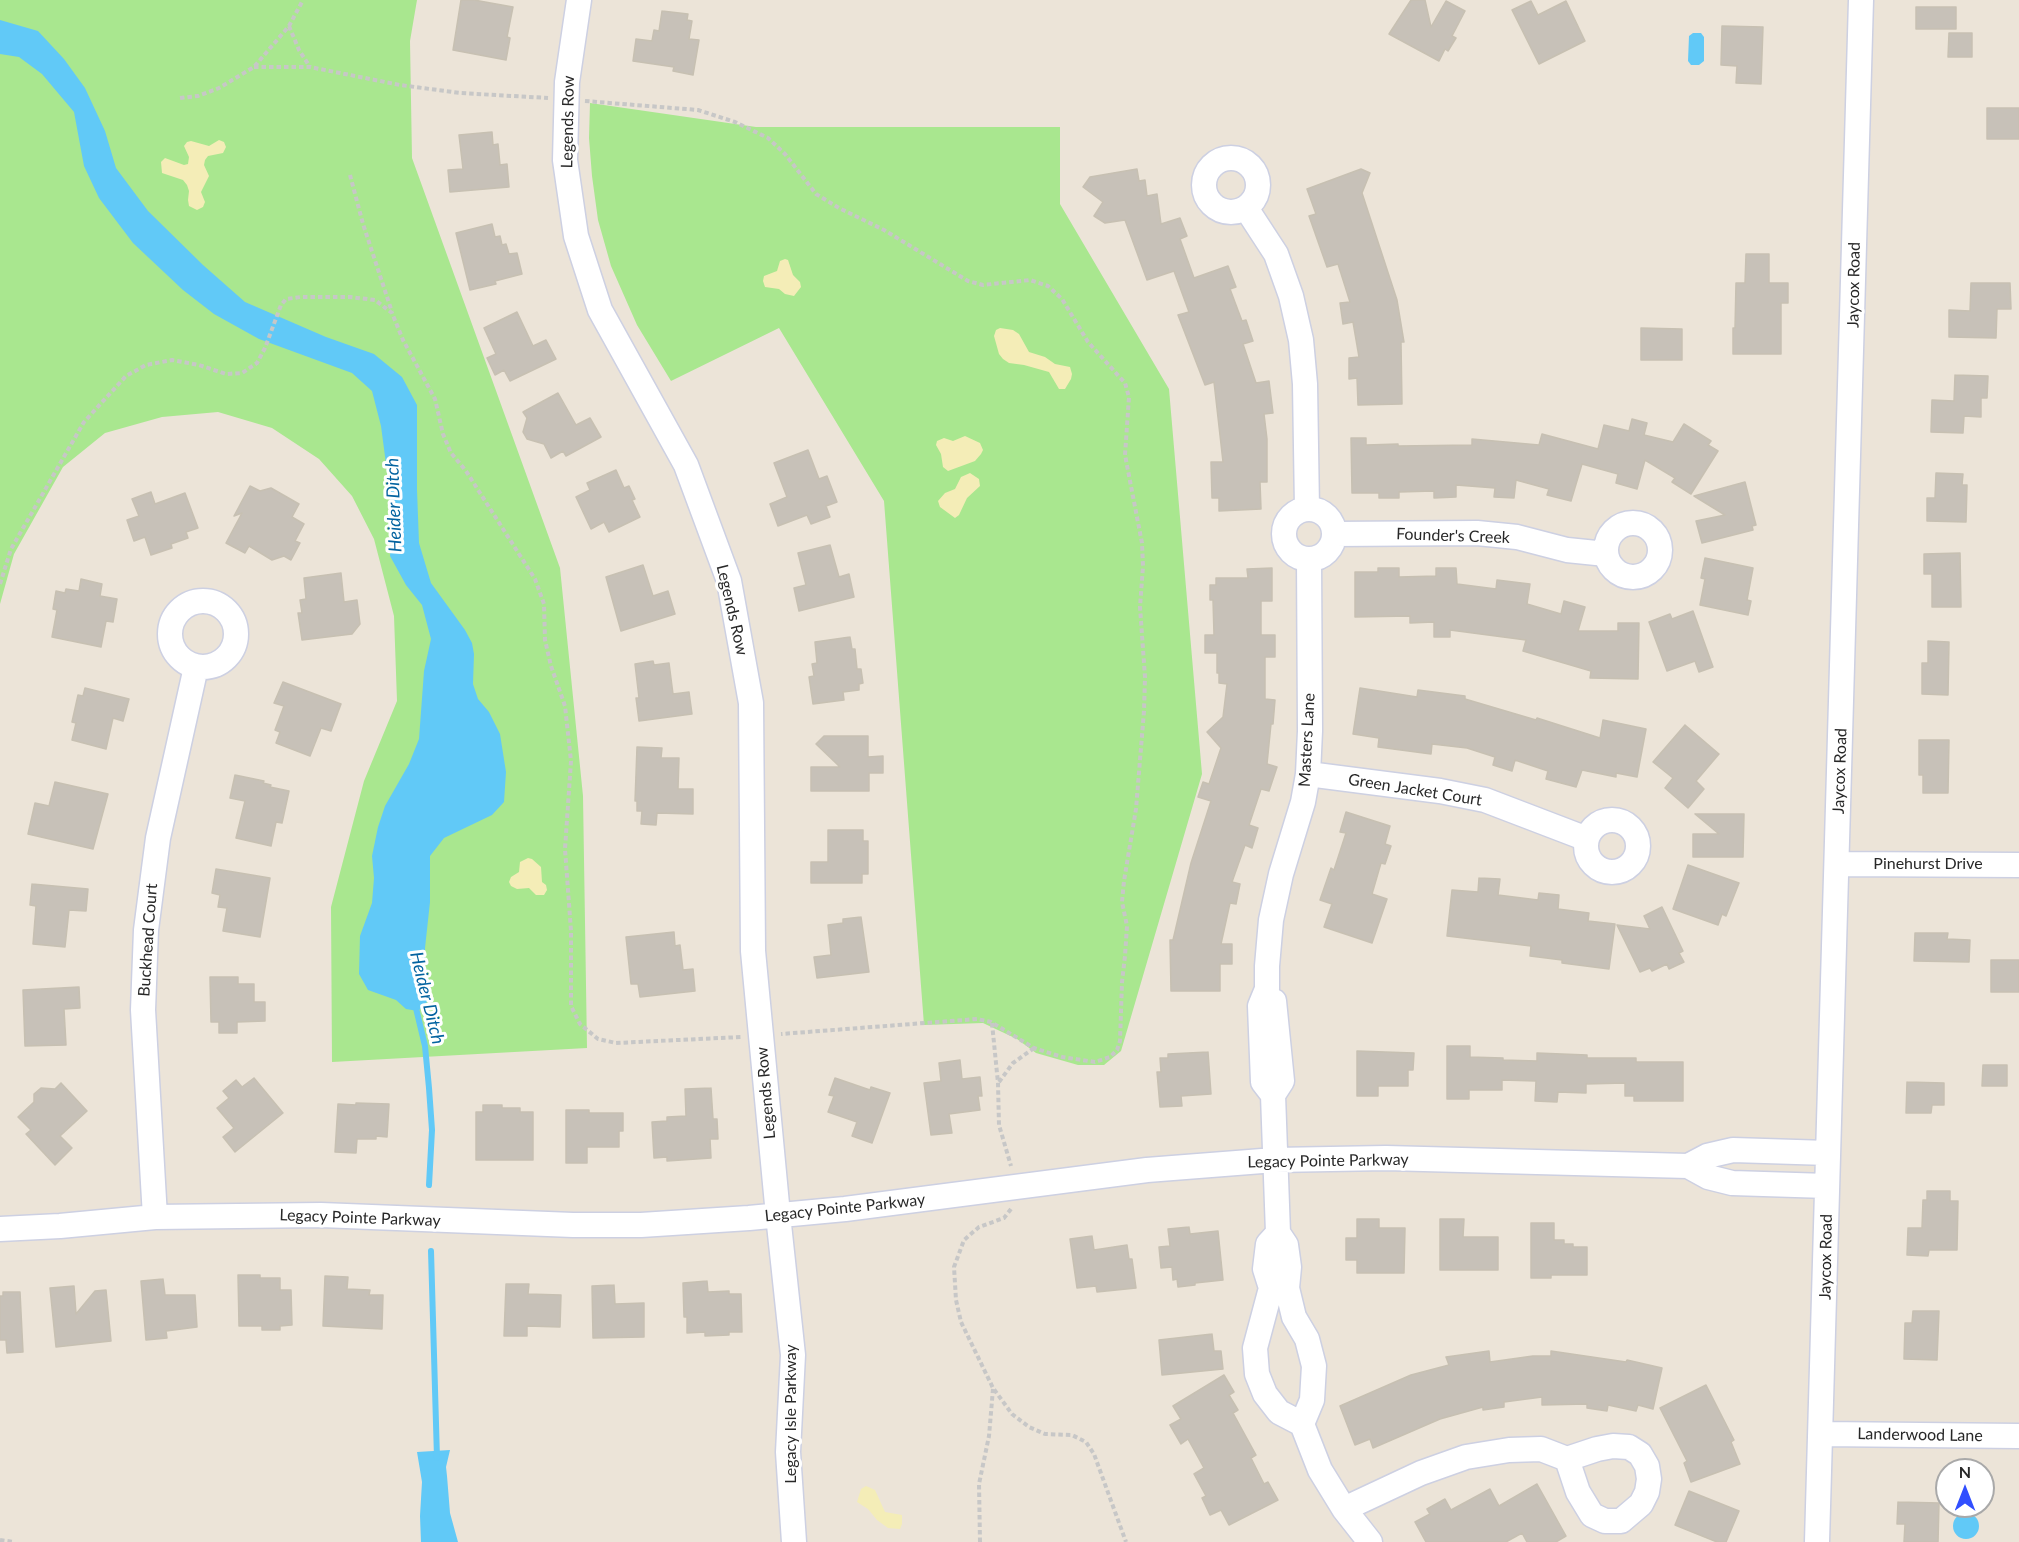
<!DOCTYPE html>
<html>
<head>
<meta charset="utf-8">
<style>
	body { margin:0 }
	#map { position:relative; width:2019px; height:1542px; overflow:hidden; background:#ece4d8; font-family:Lato,sans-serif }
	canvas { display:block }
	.north { position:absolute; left:1935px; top:1458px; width:60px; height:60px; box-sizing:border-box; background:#fff; border:2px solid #a9a9a9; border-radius:50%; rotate:0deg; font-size:16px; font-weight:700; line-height:24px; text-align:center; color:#282828 }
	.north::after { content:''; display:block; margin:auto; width:21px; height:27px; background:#314fff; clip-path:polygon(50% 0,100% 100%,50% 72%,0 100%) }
</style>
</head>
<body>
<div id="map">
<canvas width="2019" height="1542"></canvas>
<div class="north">N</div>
</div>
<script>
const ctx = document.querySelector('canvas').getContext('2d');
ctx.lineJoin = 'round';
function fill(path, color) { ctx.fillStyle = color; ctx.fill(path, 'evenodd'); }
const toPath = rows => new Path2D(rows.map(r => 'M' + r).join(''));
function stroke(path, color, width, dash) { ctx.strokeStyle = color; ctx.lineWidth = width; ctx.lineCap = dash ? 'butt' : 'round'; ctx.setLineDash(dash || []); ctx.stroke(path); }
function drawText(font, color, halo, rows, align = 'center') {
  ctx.font = font + ' Lato,sans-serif'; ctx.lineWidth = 6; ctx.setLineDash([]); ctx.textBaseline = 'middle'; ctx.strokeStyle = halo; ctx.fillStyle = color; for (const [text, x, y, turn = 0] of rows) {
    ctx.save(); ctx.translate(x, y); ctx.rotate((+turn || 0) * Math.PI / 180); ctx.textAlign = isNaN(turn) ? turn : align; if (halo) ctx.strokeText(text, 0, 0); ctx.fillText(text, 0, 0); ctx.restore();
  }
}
const green = toPath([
	[0,0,417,0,410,41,412,158,560,568,583,796,587,1048,332,1062,331,907,364,781,397,701,394,616,374,539,352,496,319,459,272,428,218,412,162,417,105,433,63,467,14,554,0,604],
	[590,103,756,127,1060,127,1060,204,1169,389,1202,774,1121,1051,1104,1065,1078,1065,1036,1053,1017,1039,983,1023,924,1025,884,501,779,328,671,381,637,325,611,266,598,220,592,176,589,138]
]);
const sand = toPath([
	[219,140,224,142,226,147,223,153,208,156,205,160,204,165,209,176,201,192,205,202,203,207,197,210,189,206,188,200,189,191,187,185,183,180,162,173,161,162,165,158,184,165,188,164,189,157,184,146,187,142,191,141,209,146],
	[785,259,788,260,793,275,800,282,801,287,794,296,785,294,779,289,765,287,763,281,764,276,777,271,780,261],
	[1000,328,1013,330,1019,334,1029,352,1045,357,1055,364,1070,367,1072,374,1071,379,1065,389,1059,389,1049,372,1024,365,1009,363,1003,359,999,354,994,336,996,330],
	[965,436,980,443,983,450,981,454,975,461,948,471,943,467,941,454,936,445,937,441,944,438,953,441],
	[970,473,979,479,980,486,967,498,959,515,955,518,940,507,938,501,945,493,955,489,961,477],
	[528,858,532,859,541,867,542,882,546,885,547,890,544,895,536,895,529,888,517,889,511,886,509,882,511,877,519,872,520,862],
	[866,1486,875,1490,885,1512,902,1515,902,1524,900,1529,888,1528,877,1520,868,1509,857,1502,861,1489]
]);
const water = toPath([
	[0,20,38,31,64,59,85,88,105,131,116,168,148,211,203,265,245,302,326,337,374,354,402,377,417,405,417,490,419,543,431,583,465,630,472,643,474,654,473,684,478,699,489,712,500,734,506,772,504,802,492,815,444,838,430,856,430,902,425,948,425,983,427,1002,418,1011,406,1009,396,1000,368,990,359,974,360,936,372,903,374,878,372,856,378,827,385,806,409,764,419,739,424,671,431,639,422,605,406,585,390,556,393,517,381,426,372,391,352,373,259,339,214,314,183,290,133,243,99,198,84,166,74,112,42,74,19,57,0,54],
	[1693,33,1701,33,1704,37,1704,61,1699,65,1691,65,1688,61,1689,36],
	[450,1450,446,1467,447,1476,450,1513,458,1542,421,1542,420,1516,422,1482,417,1452],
	'1953 1526a13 13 0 1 1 26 0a13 13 0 1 1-26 0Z'
]);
const stream = toPath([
	[415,1004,425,1046,429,1088,432,1130,429,1185],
	[431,1251,437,1458]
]);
const building = toPath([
	[461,0,474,0,513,7,507,37,510,38,506,60,453,50,461,0],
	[1411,0,1425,0,1431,27,1446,1,1465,11,1452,36,1456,38,1448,51,1445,49,1439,61,1389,34,1411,0],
	[1531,1,1538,15,1566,1,1585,41,1539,64,1512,10,1531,1],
	[1916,7,1956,7,1956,29,1916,29,1916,7],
	[662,11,688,14,687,20,692,21,689,39,699,40,693,75,673,71,674,67,633,61,636,39,652,41,654,30,659,31,662,11],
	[1722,26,1763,27,1761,84,1736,83,1737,66,1721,65,1722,26],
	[1949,33,1972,33,1972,57,1948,57,1949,33],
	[1987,108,2019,108,2019,139,1987,139,1987,108],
	[492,132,493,145,498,144,500,165,507,164,509,187,450,192,448,170,463,169,459,135,492,132],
	[1137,169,1139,181,1145,180,1147,196,1157,194,1161,224,1180,218,1187,236,1180,239,1194,278,1228,266,1236,287,1230,289,1242,321,1246,320,1253,341,1243,344,1256,383,1269,381,1273,413,1264,414,1267,439,1267,482,1260,482,1261,509,1219,511,1219,498,1212,498,1211,462,1223,462,1214,382,1205,385,1178,315,1189,312,1174,271,1147,280,1125,220,1105,223,1094,216,1103,202,1083,187,1090,177,1137,169],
	[1361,169,1370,173,1362,193,1397,300,1404,342,1401,342,1402,404,1358,405,1357,378,1349,379,1349,358,1359,357,1353,322,1343,324,1340,303,1350,302,1338,264,1327,267,1309,216,1316,214,1307,189,1361,169],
	[492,224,495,237,500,236,502,245,506,244,509,254,517,253,522,274,495,281,496,284,470,290,456,233,492,224],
	[1746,254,1769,254,1769,283,1788,283,1788,303,1781,303,1781,354,1733,354,1733,328,1735,328,1736,283,1745,283,1746,254],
	[1971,283,2010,283,2011,309,1997,309,1996,338,1949,337,1949,310,1970,311,1971,283],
	[517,312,533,346,546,340,556,359,510,381,504,370,495,375,487,358,496,354,484,328,517,312],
	[1641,328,1682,329,1682,360,1641,360,1641,328],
	[1955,375,1988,376,1987,398,1981,398,1981,417,1964,416,1963,433,1931,432,1932,400,1954,401,1955,375],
	[558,393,576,425,590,418,601,437,566,456,563,451,551,458,544,444,527,439,523,432,527,418,523,412,558,393],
	[1632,419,1647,423,1644,435,1673,442,1684,424,1711,441,1708,445,1718,451,1691,494,1672,482,1675,478,1645,460,1637,489,1616,483,1618,474,1582,464,1571,501,1547,495,1549,489,1516,480,1514,498,1494,497,1495,488,1456,485,1456,497,1434,498,1434,491,1399,492,1399,498,1379,498,1379,493,1352,493,1351,438,1366,438,1366,445,1398,444,1398,446,1472,445,1472,439,1539,445,1542,434,1598,449,1604,425,1629,431,1632,419],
	[808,450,819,479,827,476,837,502,826,506,830,517,811,524,807,515,778,526,770,504,787,497,774,463,808,450],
	[616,470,624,488,629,486,635,499,632,500,640,517,609,532,604,522,591,529,576,497,590,490,587,483,616,470],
	[1936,473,1963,474,1962,485,1967,485,1966,522,1927,521,1927,498,1935,498,1936,473],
	[1745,482,1756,525,1752,526,1753,530,1702,543,1696,521,1725,515,1694,496,1745,482],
	[250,486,260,491,271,488,299,504,292,517,304,524,295,541,300,543,291,560,284,556,272,560,249,546,245,553,226,543,242,513,234,516,250,486],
	[151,492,155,504,185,493,198,528,186,532,188,538,171,544,172,548,151,555,145,537,134,541,127,520,139,516,132,499,151,492],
	[830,545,839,577,849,574,854,597,799,611,794,588,806,585,798,553,830,545],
	[1960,553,1961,607,1932,607,1932,574,1924,574,1924,554,1960,553],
	[1705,558,1753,568,1747,600,1751,601,1748,615,1700,605,1705,579,1701,578,1705,558],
	[643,565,653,596,668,591,675,614,621,631,606,577,643,565],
	[1272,568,1272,601,1261,601,1261,635,1275,635,1275,657,1265,657,1265,699,1275,700,1273,724,1271,724,1267,764,1277,767,1269,791,1261,789,1249,825,1258,828,1252,848,1245,845,1232,882,1240,884,1236,904,1230,903,1221,944,1232,944,1232,964,1220,964,1220,991,1171,991,1170,940,1173,940,1191,863,1211,801,1198,797,1203,782,1209,784,1221,748,1207,732,1223,717,1227,684,1219,683,1219,673,1217,673,1217,653,1205,653,1205,635,1214,635,1213,600,1210,600,1210,585,1216,585,1216,578,1248,578,1247,569,1272,568],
	[1378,568,1399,568,1399,577,1436,576,1436,568,1456,568,1457,584,1496,589,1497,580,1530,584,1527,604,1561,614,1564,601,1585,607,1578,631,1618,631,1618,623,1639,623,1638,679,1590,678,1591,671,1523,651,1526,640,1450,630,1450,637,1434,637,1434,622,1410,623,1410,616,1355,617,1355,572,1378,572,1378,568],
	[341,573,344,602,357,600,360,624,352,634,302,640,298,613,302,613,300,600,306,599,304,578,341,573],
	[81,579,102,584,100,596,117,599,113,622,106,621,101,647,52,637,57,610,53,609,56,591,65,593,66,589,79,591,81,579],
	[1693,611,1713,667,1699,672,1695,661,1667,671,1649,622,1670,614,1672,619,1693,611],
	[850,637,852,649,855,649,857,669,861,669,863,683,859,684,859,690,843,692,844,700,813,704,809,677,814,676,812,664,817,663,815,642,850,637],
	[1928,641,1949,642,1948,695,1922,694,1922,663,1928,663,1928,641],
	[653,661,654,665,669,663,673,694,689,692,692,714,639,721,636,698,639,698,635,664,653,661],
	[283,682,341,704,331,731,321,728,310,756,276,743,280,732,275,730,284,706,274,703,283,682],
	[85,688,129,699,123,721,113,718,106,749,72,740,76,723,72,722,78,695,83,696,85,688],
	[1360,688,1417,697,1418,690,1465,696,1465,699,1536,720,1537,718,1600,738,1603,720,1646,729,1637,777,1616,773,1616,777,1582,770,1576,787,1546,779,1548,771,1515,760,1512,771,1493,765,1495,757,1467,748,1432,744,1431,754,1378,747,1379,738,1353,734,1360,688],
	[1685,725,1719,754,1696,781,1704,789,1688,808,1665,788,1673,778,1653,762,1685,725],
	[824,736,868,736,868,757,883,756,883,773,869,773,869,791,811,791,811,767,840,767,816,744,824,736],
	[1919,740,1949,740,1948,793,1923,793,1923,775,1919,775,1919,740],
	[637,747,662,748,661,758,679,758,678,789,693,789,693,814,657,813,656,825,641,824,642,811,637,811,637,801,635,801,637,747],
	[235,775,264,781,263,783,271,785,270,787,289,791,282,823,276,822,271,846,236,838,245,801,230,798,235,775],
	[55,782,108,794,93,849,28,834,35,803,49,806,55,782],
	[1346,812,1390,826,1385,844,1391,846,1385,864,1381,863,1372,894,1387,899,1372,943,1324,927,1332,904,1320,900,1331,868,1334,870,1346,833,1340,832,1346,812],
	[1695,814,1744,814,1743,857,1693,857,1693,834,1719,834,1695,814],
	[828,830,863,830,863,841,868,841,868,874,862,874,862,883,811,883,811,862,828,862,828,830],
	[1688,865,1739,883,1726,916,1722,914,1718,925,1673,909,1688,865],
	[216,869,270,878,260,937,223,931,227,908,218,907,220,895,212,893,216,869],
	[1479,878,1500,879,1498,895,1538,900,1539,893,1559,895,1558,909,1589,913,1588,921,1615,924,1609,969,1562,963,1562,960,1530,956,1531,946,1447,936,1452,890,1478,892,1479,878],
	[32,884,88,889,86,911,69,910,65,947,33,944,36,906,30,905,32,884],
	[1662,907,1683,951,1679,953,1684,962,1669,969,1667,964,1652,971,1650,968,1640,972,1617,925,1650,929,1644,916,1662,907],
	[861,917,869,972,817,978,814,957,831,955,828,925,843,923,843,919,861,917],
	[674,932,675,946,680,945,683,970,693,969,695,991,640,997,638,984,631,984,626,937,674,932],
	[1915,933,1948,933,1947,939,1970,940,1969,962,1914,961,1915,933],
	[1991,960,2019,960,2019,992,1991,992,1991,960],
	[210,977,238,977,238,984,254,984,254,1002,265,1002,265,1021,237,1022,237,1033,219,1033,219,1022,211,1022,210,977],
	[79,987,80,1008,64,1009,66,1045,25,1046,23,990,79,987],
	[1447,1046,1470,1046,1470,1057,1503,1058,1503,1060,1537,1061,1537,1053,1587,1055,1587,1058,1636,1058,1636,1062,1683,1062,1683,1101,1634,1101,1634,1096,1625,1096,1625,1083,1586,1084,1586,1093,1558,1092,1557,1102,1535,1101,1536,1081,1502,1080,1502,1090,1469,1090,1469,1099,1447,1099,1447,1046],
	[1357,1051,1414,1053,1413,1070,1408,1070,1408,1086,1378,1086,1378,1096,1357,1096,1357,1051],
	[1208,1052,1211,1094,1181,1096,1182,1106,1160,1107,1157,1072,1161,1072,1160,1058,1168,1058,1168,1054,1208,1052],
	[960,1060,962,1079,980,1077,982,1096,978,1096,980,1110,949,1114,952,1133,931,1135,924,1083,941,1081,939,1063,960,1060],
	[1983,1065,2007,1065,2007,1086,1982,1086,1983,1065],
	[254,1078,283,1113,235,1152,223,1137,234,1128,217,1108,229,1098,223,1091,236,1080,242,1087,254,1078],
	[835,1078,870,1090,871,1087,890,1093,872,1143,852,1136,857,1122,828,1112,834,1096,829,1095,835,1078],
	[1907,1082,1944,1083,1944,1105,1932,1105,1931,1113,1906,1113,1907,1082],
	[61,1083,87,1111,60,1136,72,1148,55,1165,26,1134,31,1130,18,1117,34,1102,34,1094,41,1088,55,1089,61,1083],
	[711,1088,713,1119,717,1119,718,1139,710,1139,711,1158,667,1161,667,1157,654,1158,652,1122,667,1121,667,1117,686,1116,685,1089,711,1088],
	[356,1103,389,1104,387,1137,376,1136,376,1139,357,1139,356,1153,335,1152,338,1104,356,1105,356,1103],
	[483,1105,502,1105,502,1108,520,1108,520,1112,533,1112,533,1160,476,1160,476,1112,483,1112,483,1105],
	[566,1110,589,1110,589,1113,623,1113,623,1131,619,1131,619,1147,587,1147,587,1163,566,1163,566,1110],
	[1927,1191,1950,1191,1950,1201,1958,1201,1957,1250,1929,1250,1928,1256,1907,1255,1908,1228,1922,1228,1923,1200,1927,1200,1927,1191],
	[1357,1219,1379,1219,1379,1228,1405,1228,1404,1273,1357,1273,1357,1260,1346,1260,1346,1238,1357,1238,1357,1219],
	[1440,1219,1464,1219,1463,1237,1498,1237,1498,1270,1440,1270,1440,1219],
	[1531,1223,1554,1223,1554,1240,1564,1240,1564,1244,1573,1244,1573,1247,1587,1247,1587,1275,1551,1275,1551,1278,1531,1278,1531,1223],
	[1189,1227,1190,1234,1218,1231,1223,1280,1195,1283,1195,1285,1178,1287,1177,1279,1173,1280,1172,1267,1161,1268,1159,1247,1170,1246,1168,1229,1189,1227],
	[1092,1236,1094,1250,1127,1245,1129,1259,1132,1259,1136,1288,1097,1292,1096,1286,1077,1288,1070,1239,1092,1236],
	[238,1275,260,1275,260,1278,280,1278,280,1290,291,1290,292,1325,280,1326,280,1330,262,1330,262,1326,239,1326,238,1275],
	[325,1276,348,1277,347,1289,370,1290,369,1295,383,1295,382,1329,323,1326,325,1276],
	[163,1279,165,1295,195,1295,197,1327,166,1331,167,1338,146,1340,141,1281,163,1279],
	[707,1281,708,1292,729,1291,729,1294,741,1294,742,1332,729,1332,729,1335,705,1336,705,1332,687,1333,687,1317,684,1317,683,1283,707,1281],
	[506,1284,529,1284,528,1294,561,1295,560,1327,527,1326,527,1336,504,1336,506,1284],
	[614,1285,615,1304,644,1303,644,1337,593,1338,592,1286,614,1285],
	[74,1286,76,1314,95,1291,106,1290,111,1341,56,1347,50,1288,74,1286],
	[3,1292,20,1292,23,1352,7,1353,6,1340,0,1340,0,1296,3,1296,3,1292],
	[1913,1311,1939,1311,1937,1360,1904,1359,1905,1323,1912,1323,1913,1311],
	[1212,1334,1214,1351,1221,1351,1223,1369,1162,1375,1159,1340,1212,1334],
	[1489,1351,1490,1362,1533,1356,1551,1356,1551,1351,1626,1362,1627,1360,1662,1368,1653,1409,1638,1405,1636,1411,1608,1405,1607,1411,1587,1408,1587,1404,1542,1405,1542,1397,1504,1402,1504,1407,1483,1410,1483,1407,1440,1419,1373,1448,1370,1439,1355,1445,1340,1406,1411,1375,1449,1365,1446,1357,1489,1351],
	[1224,1375,1234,1392,1229,1395,1238,1410,1233,1413,1256,1455,1251,1458,1264,1484,1268,1482,1278,1500,1229,1525,1221,1510,1210,1515,1202,1498,1206,1496,1194,1474,1204,1468,1188,1439,1181,1444,1170,1425,1181,1419,1173,1406,1224,1375],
	[1706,1385,1734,1440,1731,1442,1740,1464,1691,1482,1684,1463,1687,1461,1660,1408,1706,1385],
	[1537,1484,1566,1536,1556,1542,1527,1542,1522,1533,1506,1542,1426,1542,1415,1522,1430,1514,1427,1509,1445,1499,1451,1510,1490,1489,1499,1506,1537,1484],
	[1689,1491,1739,1511,1726,1542,1717,1542,1675,1525,1689,1491],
	[1898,1502,1939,1503,1938,1542,1904,1542,1905,1524,1897,1524,1898,1502]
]);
const path = toPath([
	[289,26,299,50,310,67],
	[254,67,310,67,400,85,460,93,548,98],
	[180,98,198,96,219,88,254,67,289,26,303,0],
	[585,101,698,110,735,122,768,138,785,154,816,194,839,208,884,230,968,281,983,285,1030,280,1048,286,1062,299,1088,342,1125,383,1129,397,1125,455,1142,543,1143,566,1140,607,1145,677,1144,711,1136,809,1124,881,1122,902,1127,926,1125,956,1122,982,1120,1041,1117,1050,1110,1057,1095,1062,1062,1057,1034,1048,991,1022,977,1019,781,1034],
	[350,175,363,224,392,312],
	[0,584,11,549,84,422,126,376,146,365,172,360,199,365,226,374,242,373,257,363,265,348,281,305,286,299,301,297,350,297,375,300,392,313,403,340,435,399,443,434,451,453,466,471,535,579,544,604,545,640,551,666,565,706,571,761,565,849,571,931,571,1006,580,1024,598,1039,616,1043,741,1037],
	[992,1023,998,1083,999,1125,1011,1166],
	[999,1082,1013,1063,1034,1048],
	[1011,1209,1004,1218,979,1227,964,1240,954,1267,956,1300,961,1322,993,1388,1012,1414,1029,1427,1045,1434,1072,1435,1086,1442,1094,1454,1126,1542],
	[0,1540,14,1542],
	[980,1542,979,1484,989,1436,993,1389]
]);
const minor = toPath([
	[579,0,567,82,565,160,576,236,600,310,686,465,729,581,751,703,753,951,778,1215,793,1355,788,1452,794,1542],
	'1204 185a27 27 0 1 1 54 0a27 27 0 1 1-54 0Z',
	[1246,208,1276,254,1291,296,1301,340,1305,384,1307,509],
	'1284 534a25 25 0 1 1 50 0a25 25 0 1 1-50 0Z',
	'1606 550a27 27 0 1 1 54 0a27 27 0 1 1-54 0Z',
	[1334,534,1477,533,1517,537,1567,550,1606,554],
	'170 634a33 33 0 1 1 66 0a33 33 0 1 1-66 0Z',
	[1308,774,1440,791,1485,800,1587,839],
	'1586 846a26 26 0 1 1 52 0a26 26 0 1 1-52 0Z',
	[1838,864,2019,865],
	[1274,1001,1282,1081,1273,1095,1278,1233,1286,1245,1289,1267,1287,1288,1294,1317,1307,1339,1314,1366,1312,1400,1302,1424],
	[1273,1095,1263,1082,1260,1006,1267,989,1267,966,1271,920,1281,874,1303,802,1308,774,1310,731,1309,559],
	[1688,1166,1707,1156,1733,1150,1828,1153],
	[155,1217,143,1010,146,930,158,838,196,667],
	[0,1229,60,1226,155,1217,321,1215,573,1225,641,1225,749,1218,845,1209,1147,1170,1275,1160,1386,1158,1688,1166,1708,1177,1732,1183,1827,1186],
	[1278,1233,1268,1244,1265,1269,1271,1288,1255,1348,1257,1374,1265,1394,1279,1412,1302,1424,1320,1470,1344,1509,1370,1542],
	[1822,1434,2019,1436],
	[1344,1509,1421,1473,1466,1457,1509,1450,1541,1449,1567,1459,1597,1449,1613,1446,1629,1447,1640,1454,1647,1466,1649,1479,1647,1492,1641,1504,1621,1521,1605,1521,1592,1515,1578,1492,1567,1459],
	[1817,1542,1861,0]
]);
const streetNames = [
	["Legends Row",568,122,-89],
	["Jaycox Road",1854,285,-89],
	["Founder's Creek",1453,536,2],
	["Legends Row",732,610,77],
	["Masters Lane",1307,740,-87],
	["Jaycox Road",1840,771,-88],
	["Green Jacket Court",1415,790,9],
	["Pinehurst Drive",1928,864],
	["Buckhead Court",148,940,-86],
	["Legends Row",766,1093,-95],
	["Legacy Pointe Parkway",1328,1161,-1],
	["Legacy Pointe Parkway",845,1208,-6],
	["Legacy Pointe Parkway",360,1218,2],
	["Jaycox Road",1826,1257,-89],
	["Legacy Isle Parkway",791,1414,-90],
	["Landerwood Lane",1920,1435,1]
];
const waterNames = [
	["Heider Ditch",394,505,-92],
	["Heider Ditch",427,998,76]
];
fill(green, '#a9e78f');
fill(sand, '#f4edb7');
fill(water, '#61c9f7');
stroke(stream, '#61c9f7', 6);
fill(building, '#c7c1b8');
stroke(building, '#c7c0b2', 1.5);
stroke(minor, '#cdd0e2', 27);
stroke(path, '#c7c7c7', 4, [4.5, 3]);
stroke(minor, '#fff', 24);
drawText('16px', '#282828', '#fff', streetNames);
drawText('italic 18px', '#0363a0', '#fff', waterNames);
</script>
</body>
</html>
